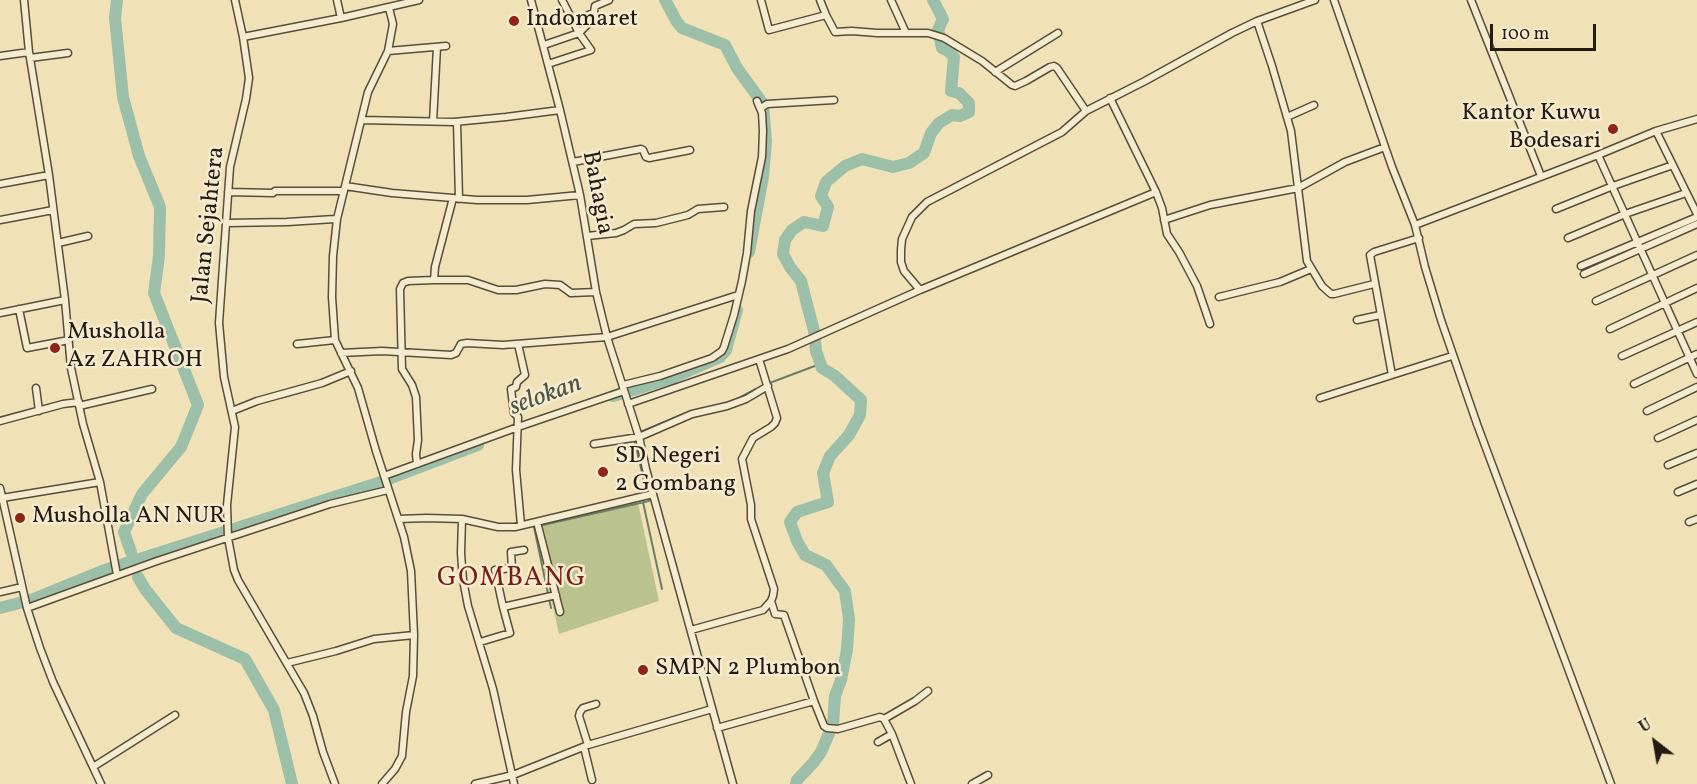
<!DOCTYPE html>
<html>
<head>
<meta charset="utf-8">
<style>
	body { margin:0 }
	#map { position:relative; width:1697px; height:784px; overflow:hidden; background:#f0e2b6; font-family:Vollkorn,serif }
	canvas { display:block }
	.north { position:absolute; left:1625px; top:712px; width:60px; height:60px; -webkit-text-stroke:4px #f5ecd0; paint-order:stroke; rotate:329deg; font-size:16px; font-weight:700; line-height:24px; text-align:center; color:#241b12 }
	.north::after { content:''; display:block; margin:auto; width:21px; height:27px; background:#241b12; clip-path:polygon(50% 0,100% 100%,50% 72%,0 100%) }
	.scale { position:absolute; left:1490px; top:24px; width:106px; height:27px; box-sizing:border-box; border:3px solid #241b12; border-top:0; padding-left:8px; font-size:18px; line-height:21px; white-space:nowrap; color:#241b12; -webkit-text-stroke:4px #f5ecd0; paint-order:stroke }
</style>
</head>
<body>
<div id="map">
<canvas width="1697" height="784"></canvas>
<div class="north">U</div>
<div class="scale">100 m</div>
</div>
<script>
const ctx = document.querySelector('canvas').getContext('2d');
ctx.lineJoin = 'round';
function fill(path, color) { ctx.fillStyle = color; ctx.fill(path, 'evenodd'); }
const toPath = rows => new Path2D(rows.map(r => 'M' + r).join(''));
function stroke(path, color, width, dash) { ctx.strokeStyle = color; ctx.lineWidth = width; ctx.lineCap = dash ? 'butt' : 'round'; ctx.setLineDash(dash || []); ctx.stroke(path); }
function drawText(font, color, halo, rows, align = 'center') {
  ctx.font = font + ' Vollkorn,serif'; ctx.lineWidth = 5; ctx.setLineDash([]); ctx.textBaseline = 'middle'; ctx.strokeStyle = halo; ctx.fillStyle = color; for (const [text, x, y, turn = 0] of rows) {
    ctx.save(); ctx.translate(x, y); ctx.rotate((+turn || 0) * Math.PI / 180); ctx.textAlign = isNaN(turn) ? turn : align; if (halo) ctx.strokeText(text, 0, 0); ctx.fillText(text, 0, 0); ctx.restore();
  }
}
const green = toPath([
	[636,494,659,601,559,634,535,523]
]);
const stream = toPath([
	[329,383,345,376],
	[767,384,820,364],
	[280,398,309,390],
	[737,399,756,389],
	[643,502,662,589],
	[551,608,534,527,649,501,633,435,686,413]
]);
const river = toPath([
	[117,0,115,18,123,97,139,156,160,207,159,256,154,293,198,405,181,447,142,494,124,532,131,552],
	[665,0,677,22,682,28,725,45,737,68,763,104,766,141,763,177,749,252],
	[613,396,672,378,720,357,726,350,737,310],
	[138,577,145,589,176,628,245,659,274,710,292,784],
	[0,608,31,600,102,571,378,483,478,445],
	[796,784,797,780,813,763,821,752,833,724,835,696,841,680,847,650,849,619,845,591,826,565,805,555,797,541,790,522,797,512,828,502,823,473,830,456,849,435,860,415,861,400,835,376,822,368,816,351,814,331,801,281,790,267,783,254,785,240,792,230,804,222,823,226,828,207,821,196,826,182,845,166,862,159,893,167,909,163,924,153,931,133,939,123,952,115,960,116,969,112,969,103,959,93,951,91,954,57,948,51,942,48,938,30,943,19,933,0]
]);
const minor = toPath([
	[24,0,29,52,49,175,65,300,71,368,83,424,100,482,117,575],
	[235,0,243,37,249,78,246,99,230,167,219,323,224,377,235,427,227,505,228,538,234,570,238,580,304,693,313,716,323,752,335,784],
	[337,0,341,18],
	[531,0,560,110,580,195,596,292,607,337,639,437,646,469,733,784],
	[761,0,769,30,826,15],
	[820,0,826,15,835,32,852,31,877,33,906,33],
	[891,0,906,33,928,33,944,38,982,61,1012,85,1015,86,1026,81,1050,67,1054,66,1057,68,1086,111],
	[1334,0,1392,167,1415,225,1425,267,1441,320,1477,424,1611,784],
	[1471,0,1541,176],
	[1257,21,1272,66,1291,131,1307,261,1322,286,1331,294,1334,294,1374,284],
	[243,37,341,18,419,0],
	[544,45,579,33,562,0],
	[388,51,446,46],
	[0,56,29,52],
	[30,58,68,53],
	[548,64,591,50,579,33,591,21,587,16,594,12,595,6,609,0],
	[995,72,1058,33],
	[1110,98,1156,192,1162,208,1167,234,1179,252,1197,286,1210,324],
	[761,108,767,104,834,100],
	[1287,117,1314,105],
	[362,120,454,122,506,117,560,110],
	[433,122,437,47],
	[457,122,459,199],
	[1656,131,1697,214],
	[1598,155,1697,374],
	[573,162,641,149,643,150,646,157,649,158,690,150],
	[0,184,49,175],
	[345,186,392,193,477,200,527,200,580,195],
	[228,192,273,193,275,191,344,191],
	[1556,209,1613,186,1673,165],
	[0,220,53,210],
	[1164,220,1210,205,1298,188,1345,162,1385,147],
	[227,223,287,222,335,219],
	[1415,225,1598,155,1656,131,1697,119],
	[587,236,616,233,624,230,634,224,656,223,688,215,698,209,724,207],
	[1419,238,1374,252,1370,255,1392,375,1452,356],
	[1568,238,1625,214,1686,193],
	[58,243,88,236],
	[1581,266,1697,217],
	[1584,274,1697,224],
	[434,280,468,280,498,290,516,290,545,284,560,285,571,293,596,292],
	[920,290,904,271,901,262,901,250,902,239,912,217,927,202,1062,132,1086,111,1145,81,1232,33,1257,21,1315,0],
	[1219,297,1280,282,1311,269],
	[1596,301,1697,255],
	[19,309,27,348,69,340],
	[0,313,65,300],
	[1357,320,1380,315],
	[1610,329,1697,288],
	[297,344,335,340],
	[518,344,525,375,517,382,516,387,511,389,514,413,518,417,516,470,521,525],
	[341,353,382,351,451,355,456,353,461,344,467,343,503,345,607,337,738,295],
	[1622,356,1697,322],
	[1634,384,1697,354],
	[623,385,660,376,712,358,722,351,724,347,734,315,742,281,747,253,751,211,762,157,763,131,762,113,757,101],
	[36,388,39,411],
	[1320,398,1392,375],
	[628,404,788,349,920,290,1156,192],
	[79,406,152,389],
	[232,411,257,401,322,383,351,371],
	[1647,411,1697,387],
	[0,421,63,404,79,402],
	[1658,438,1697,420],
	[594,444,639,437,692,414,727,406,746,399,768,386],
	[417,464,416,454,418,440,416,397,412,385,402,369,400,289,403,283,408,281,434,280,435,267,453,198],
	[1668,465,1697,453],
	[384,476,518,427,624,391],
	[0,488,27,608,40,648,53,682,101,784],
	[1678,492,1697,484],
	[2,498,100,482],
	[398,519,427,518,462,519,498,527,515,527,653,494],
	[462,519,461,553,463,580,468,606,493,689,514,784],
	[537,522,560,612],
	[1689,522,1697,519],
	[0,592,22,587],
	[771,601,775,614,784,615,814,701],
	[503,607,495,570,512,568,511,552,524,550],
	[27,608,157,561,330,504,388,490],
	[691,630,763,610,771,601,773,596,774,589,751,519,751,505,742,459,753,438,771,427,775,423,777,418,759,359],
	[480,642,510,633,503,607,556,595],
	[287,663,336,651,374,639,414,635],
	[884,719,915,701,928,691],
	[717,728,814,701,824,726,827,728,838,729,880,717,884,719,892,734,911,784],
	[878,742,892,734],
	[588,745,579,716,580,712,583,708,596,704],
	[584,747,592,780],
	[93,767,175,715],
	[382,784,395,769,402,756,406,712,413,676,414,635,411,571,404,537,376,451,358,388,335,340,332,297,333,256,337,219,368,92,388,51,393,24,389,8],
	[475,784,513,775,588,745,712,709],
	[972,784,988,775]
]);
const markers = [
	[514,21,6,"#8f2418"],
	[1613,129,6,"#8f2418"],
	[55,348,6,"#8f2418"],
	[603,472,6,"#8f2418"],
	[20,518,6,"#8f2418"],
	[643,670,6,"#8f2418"]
];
const poiNames = [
	["Indomaret",526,21],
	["Kantor Kuwu",1601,115,"right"],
	["Bodesari",1601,143,"right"],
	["Musholla",67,334],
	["Az ZAHROH",67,362],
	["SD Negeri",615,458],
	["2 Gombang",615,486],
	["Musholla AN NUR",32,518],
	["SMPN 2 Plumbon",655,670]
];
const streetNames = [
	["Bahagia",596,193,79],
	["Jalan Sejahtera",210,225,-84]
];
const waterNames = [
	["selokan",546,397,-20]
];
const quarterNames = [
	["GOMBANG",512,580]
];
fill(green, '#bac38e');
stroke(stream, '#6b7d6c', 2);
stroke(river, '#9bbfa8', 12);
stroke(minor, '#574d3b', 9);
stroke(minor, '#f5ecd0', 6);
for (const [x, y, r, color] of markers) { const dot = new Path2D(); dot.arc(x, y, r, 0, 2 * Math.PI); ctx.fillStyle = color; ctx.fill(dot); stroke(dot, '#f5ecd0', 2); }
drawText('24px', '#241b12', '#f5ecd0', poiNames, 'left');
drawText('24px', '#241b12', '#f5ecd0', streetNames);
drawText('italic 26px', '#4e5446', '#f5ecd0', waterNames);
ctx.letterSpacing = '1.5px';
drawText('27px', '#7a1f14', '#f5ecd0', quarterNames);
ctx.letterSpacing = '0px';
</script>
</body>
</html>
